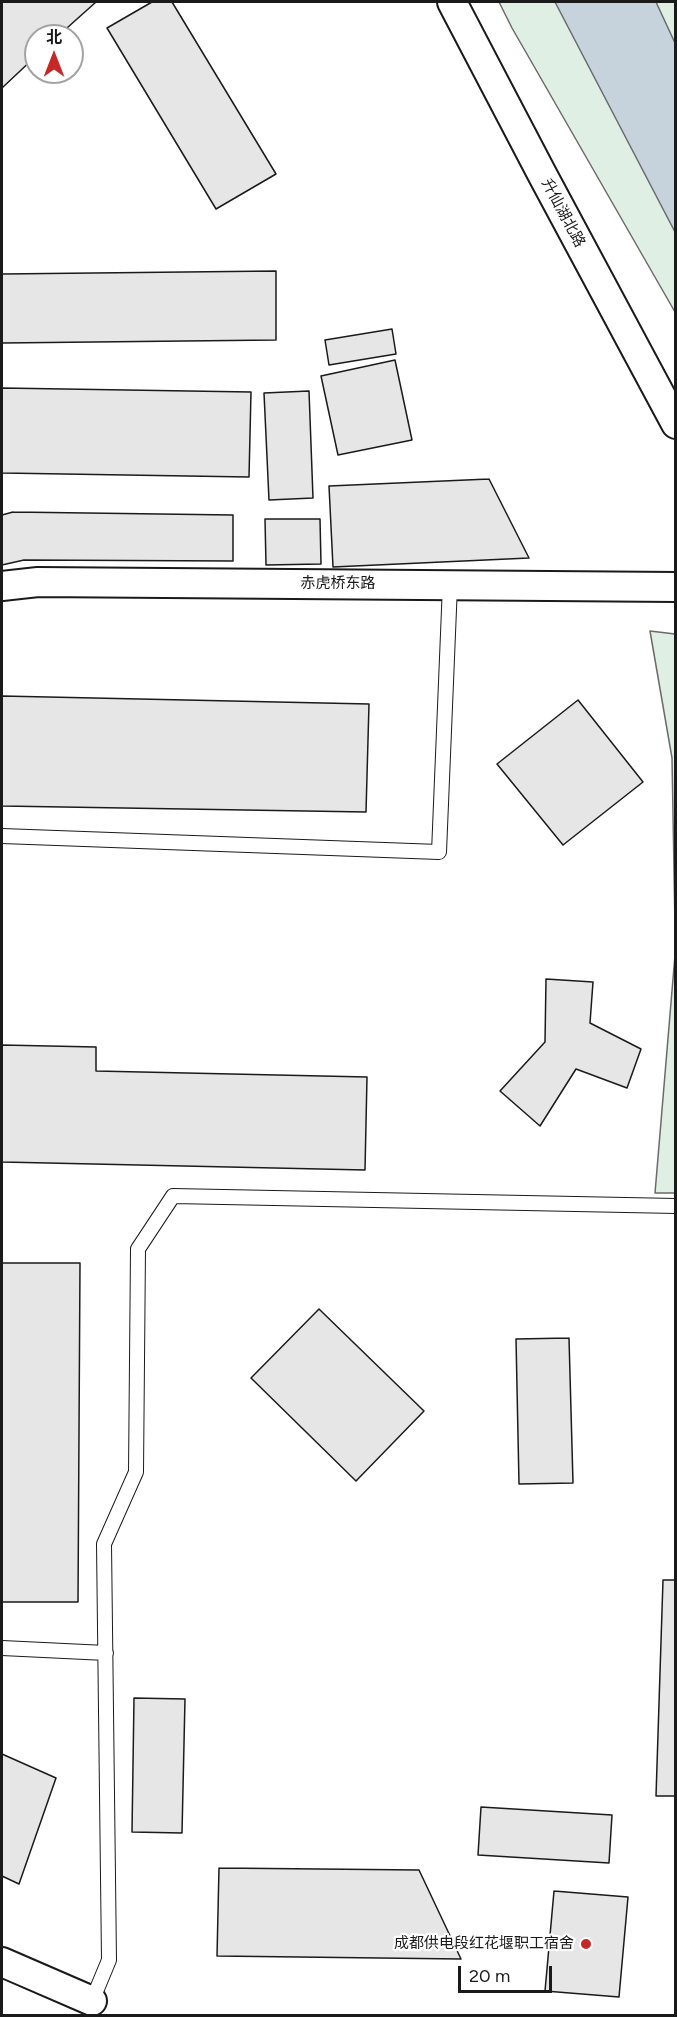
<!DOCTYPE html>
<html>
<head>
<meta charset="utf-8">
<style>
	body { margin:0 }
	#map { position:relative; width:677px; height:2017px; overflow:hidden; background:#fff; font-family:Figtree,"Noto Sans SC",sans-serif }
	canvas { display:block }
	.frame { position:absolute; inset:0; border:3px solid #1a1a1a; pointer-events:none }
	.north { position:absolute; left:24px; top:24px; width:60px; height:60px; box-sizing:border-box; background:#fff; border:2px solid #a3a3a3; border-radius:50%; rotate:0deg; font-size:16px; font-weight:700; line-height:24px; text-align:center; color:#1a1a1a }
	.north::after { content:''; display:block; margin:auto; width:21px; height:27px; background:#c62828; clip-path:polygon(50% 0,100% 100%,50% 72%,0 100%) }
	.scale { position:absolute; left:458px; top:1966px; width:94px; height:27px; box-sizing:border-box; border:3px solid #1a1a1a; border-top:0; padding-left:8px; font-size:18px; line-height:21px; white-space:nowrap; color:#1a1a1a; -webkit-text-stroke:4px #fff; paint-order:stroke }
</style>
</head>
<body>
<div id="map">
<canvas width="677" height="2017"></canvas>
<div class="frame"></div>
<div class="north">北</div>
<div class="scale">20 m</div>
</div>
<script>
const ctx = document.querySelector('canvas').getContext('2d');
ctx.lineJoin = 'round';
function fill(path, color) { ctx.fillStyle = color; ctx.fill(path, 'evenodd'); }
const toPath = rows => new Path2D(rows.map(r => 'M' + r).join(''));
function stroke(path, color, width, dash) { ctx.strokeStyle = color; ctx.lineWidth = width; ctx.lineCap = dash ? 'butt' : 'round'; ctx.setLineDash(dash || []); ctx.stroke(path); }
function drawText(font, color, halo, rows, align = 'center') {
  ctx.font = font + ' Figtree,"Noto Sans SC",sans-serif'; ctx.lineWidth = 4.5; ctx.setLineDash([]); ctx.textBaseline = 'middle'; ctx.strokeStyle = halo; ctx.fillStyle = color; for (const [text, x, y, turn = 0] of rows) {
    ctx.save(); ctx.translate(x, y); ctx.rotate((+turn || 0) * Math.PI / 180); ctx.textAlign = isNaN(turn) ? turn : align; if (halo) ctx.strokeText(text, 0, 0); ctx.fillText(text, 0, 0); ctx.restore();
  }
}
const green = toPath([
	[499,2,675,2,675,312,512,28,499,2],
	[650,631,675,634,675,927,672,758,650,631],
	[675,955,675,1193,655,1193,675,955]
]);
const water = toPath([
	[555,2,656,2,675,43,675,232,555,2]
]);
const building = toPath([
	[2,2,96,2,58,36,36,36,36,56,2,88,2,2],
	[152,2,172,2,276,174,216,209,107,28,152,2],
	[276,271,276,340,2,343,2,274,276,271],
	[392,329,396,354,329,365,325,340,392,329],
	[395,360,412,440,338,455,321,376,395,360],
	[2,388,251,392,249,477,2,473,2,388],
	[309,391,313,498,269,500,264,393,309,391],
	[489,479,529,558,333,567,329,486,489,479],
	[13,512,233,515,233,561,24,560,2,565,2,515,13,512],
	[265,519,320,519,321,564,266,565,265,519],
	[2,696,369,704,366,812,2,806,2,696],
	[578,700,643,782,563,845,497,764,578,700],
	[546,979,593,982,590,1023,641,1049,627,1088,576,1069,540,1126,500,1091,545,1042,546,979],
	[2,1045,96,1047,96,1071,367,1077,365,1170,2,1162,2,1045],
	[2,1263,80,1263,78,1602,2,1602,2,1263],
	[319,1309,424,1411,356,1481,251,1378,319,1309],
	[569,1338,573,1483,519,1484,516,1339,569,1338],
	[663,1580,676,1580,676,1796,656,1796,663,1580],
	[134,1698,185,1699,182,1833,132,1832,134,1698],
	[2,1754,56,1778,19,1884,2,1876,2,1754],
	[481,1807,612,1815,609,1863,478,1855,481,1807],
	[219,1868,419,1870,461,1959,217,1956,219,1868],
	[554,1891,628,1897,619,1997,545,1991,554,1891]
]);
const service = toPath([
	[2,836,439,852,450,585],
	[2,1648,106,1653],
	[92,2001,109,1960,104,1544,136,1472,138,1249,173,1196,676,1206]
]);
const minor = toPath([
	[452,2,542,174,676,424],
	[2,586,38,582,676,587],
	[2,1962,92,2001]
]);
const markers = [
	[586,1944,6,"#c62828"]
];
const streetNames = [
	["升仙湖北路",563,213,62],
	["赤虎桥东路",338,584]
];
const poiNames = [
	["成都供电段红花堰职工宿舍",574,1944]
];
fill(green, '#e0efe3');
stroke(green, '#6a6a6a', 1.5);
fill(water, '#c6d2dc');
stroke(water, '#6a6a6a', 1.5);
fill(building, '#e6e6e6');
stroke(building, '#1a1a1a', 1.5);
stroke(service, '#1a1a1a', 16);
stroke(minor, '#1a1a1a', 32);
stroke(service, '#fff', 14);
stroke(minor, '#fff', 28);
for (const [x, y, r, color] of markers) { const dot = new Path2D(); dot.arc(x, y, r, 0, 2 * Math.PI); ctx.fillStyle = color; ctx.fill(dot); stroke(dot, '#fff', 2); }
drawText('15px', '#1a1a1a', '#fff', streetNames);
drawText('15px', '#1a1a1a', '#fff', poiNames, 'right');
</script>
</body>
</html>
